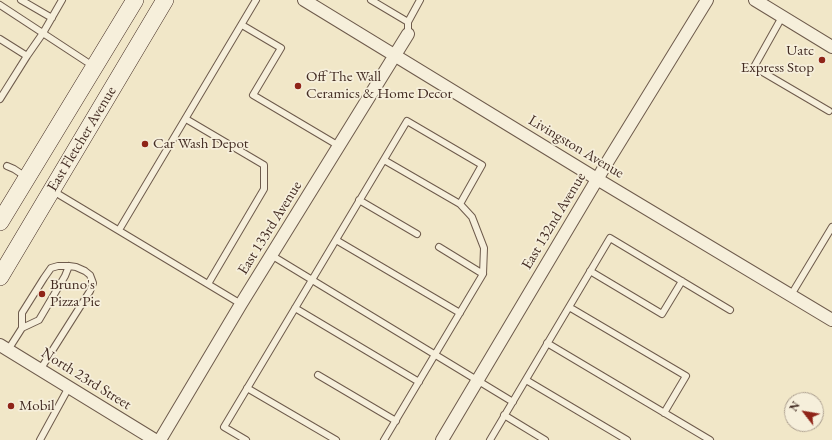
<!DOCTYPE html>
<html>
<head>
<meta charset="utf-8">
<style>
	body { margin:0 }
	#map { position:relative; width:832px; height:440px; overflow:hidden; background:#f1e7c8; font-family:"EB Garamond",serif }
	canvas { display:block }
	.north { position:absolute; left:784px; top:392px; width:40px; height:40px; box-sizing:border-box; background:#f6efdb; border:1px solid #aea191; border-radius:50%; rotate:301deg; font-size:11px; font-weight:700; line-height:16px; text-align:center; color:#432c23 }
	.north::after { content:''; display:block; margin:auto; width:14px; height:18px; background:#8f2418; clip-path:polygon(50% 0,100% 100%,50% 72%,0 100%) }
</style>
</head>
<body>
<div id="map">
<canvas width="832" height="440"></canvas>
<div class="north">N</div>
</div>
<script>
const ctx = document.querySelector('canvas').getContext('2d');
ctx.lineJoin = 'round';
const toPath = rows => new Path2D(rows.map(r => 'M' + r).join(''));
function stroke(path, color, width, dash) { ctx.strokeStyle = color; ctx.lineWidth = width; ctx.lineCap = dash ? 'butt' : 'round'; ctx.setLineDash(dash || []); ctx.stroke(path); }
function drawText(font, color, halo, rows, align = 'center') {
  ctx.font = font + ' "EB Garamond",serif'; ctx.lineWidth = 3.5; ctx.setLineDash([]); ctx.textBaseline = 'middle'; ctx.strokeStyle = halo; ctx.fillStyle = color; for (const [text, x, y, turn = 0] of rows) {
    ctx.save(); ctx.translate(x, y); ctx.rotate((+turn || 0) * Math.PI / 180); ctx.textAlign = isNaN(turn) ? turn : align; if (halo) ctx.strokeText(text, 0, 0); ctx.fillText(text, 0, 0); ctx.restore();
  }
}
const lane = toPath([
	[21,0,52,18],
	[371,0,408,22,408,34],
	[0,5,93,66],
	[782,17,754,67,829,111],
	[408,22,420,0],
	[242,25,281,48,253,95,339,146],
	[0,39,27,56,43,33,62,0],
	[0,99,27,56],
	[186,119,264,165,264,189,208,284],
	[384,160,460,204,472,217,484,248,483,274,384,440],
	[7,166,14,169,26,177],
	[53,191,241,304],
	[359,200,417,234],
	[119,230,256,0],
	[336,240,460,313],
	[439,247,483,274],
	[271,255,513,402],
	[590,271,662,314,682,281],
	[791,295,832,227],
	[569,307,686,376,664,413],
	[295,308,419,382],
	[22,328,39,320,65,276,69,266],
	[547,343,710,440],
	[8,350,22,328,22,313,44,278,51,268,58,266,69,266,76,267,85,271,90,275,93,283,90,291,40,370],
	[318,375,396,421],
	[526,380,627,440],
	[247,388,336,440],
	[504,415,545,440],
	[40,440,69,387],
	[246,440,224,427,407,121,482,165,460,204],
	[490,440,610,238,730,310]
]);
const street = toPath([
	[304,0,597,179,832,320],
	[755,0,832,47],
	[0,345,155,440],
	[160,440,241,304,408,34],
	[442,440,608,161,707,0]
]);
const secondary = toPath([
	[0,222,135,0],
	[0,277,165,0]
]);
const markers = [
	[822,60,4,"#8f2418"],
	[298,86,4,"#8f2418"],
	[145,144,4,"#8f2418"],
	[42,294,4,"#8f2418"],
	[11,406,4,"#8f2418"]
];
const poiNames = [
	["Uatc",814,51,"right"],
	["Express Stop",814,68,"right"],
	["Off The Wall",306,77],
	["Ceramics & Home Decor",306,94],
	["Car Wash Depot",153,144],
	["Bruno's",50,285],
	["Pizza Pie",50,302],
	["Mobil",19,406]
];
const streetNames = [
	["East Fletcher Avenue",82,139,-59],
	["Livingston Avenue",576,147,31],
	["East 132nd Avenue",554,221,-59],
	["East 133rd Avenue",270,228,-58],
	["North 23rd Street",86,379,32]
];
stroke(lane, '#6e5b4c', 8);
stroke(street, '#6e5b4c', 14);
stroke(secondary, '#432c23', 18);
stroke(lane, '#f6efdb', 6);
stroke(street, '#f6efdb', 12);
stroke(secondary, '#f6efdb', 17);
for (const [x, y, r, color] of markers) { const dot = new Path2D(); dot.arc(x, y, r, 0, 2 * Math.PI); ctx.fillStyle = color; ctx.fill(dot); stroke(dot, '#f6efdb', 1.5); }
drawText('15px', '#432c23', '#f6efdb', poiNames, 'left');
drawText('15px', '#432c23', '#f6efdb', streetNames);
</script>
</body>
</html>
